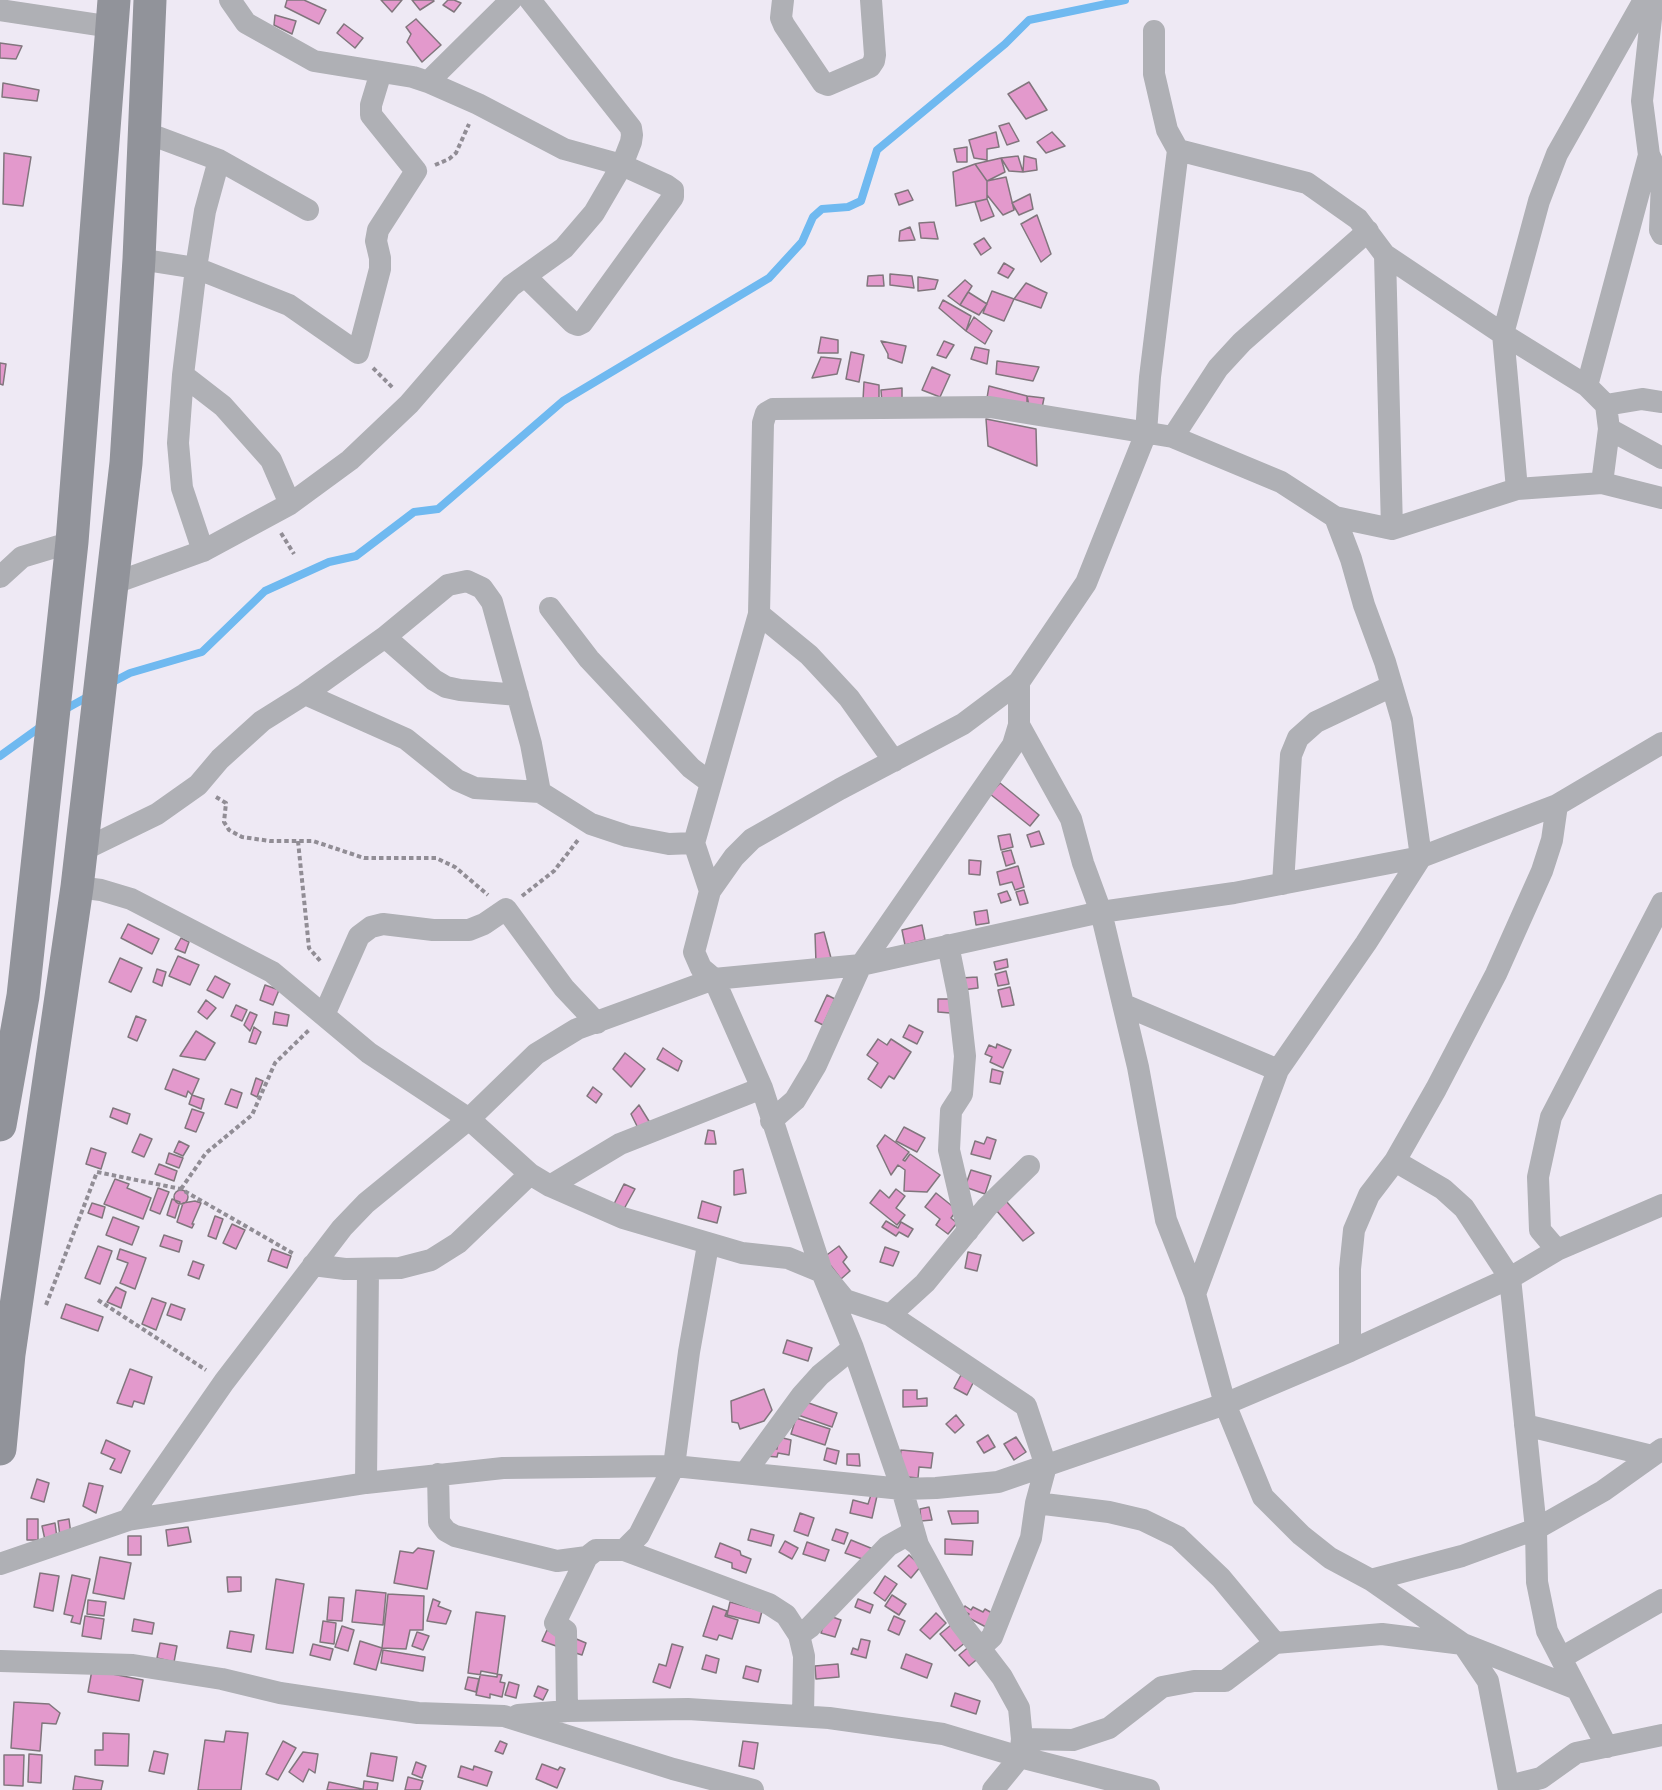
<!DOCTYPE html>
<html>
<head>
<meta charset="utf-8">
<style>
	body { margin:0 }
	canvas { display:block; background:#eee9f4 }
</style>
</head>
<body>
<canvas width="1662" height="1790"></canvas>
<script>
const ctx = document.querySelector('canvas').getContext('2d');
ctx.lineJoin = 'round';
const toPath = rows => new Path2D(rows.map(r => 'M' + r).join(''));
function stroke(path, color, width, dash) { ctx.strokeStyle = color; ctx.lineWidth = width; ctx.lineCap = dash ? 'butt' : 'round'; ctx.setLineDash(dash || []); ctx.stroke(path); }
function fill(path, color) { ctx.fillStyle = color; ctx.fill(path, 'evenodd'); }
const stream = toPath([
	[109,684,130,673,202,652,265,591,329,562,356,556,414,512,438,509,563,401,769,278,802,242,813,217,822,209,848,207,861,201,877,150,1005,44,1029,20,1125,0],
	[62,711,91,695],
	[0,756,43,725]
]);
const building = toPath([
	[287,0,304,0,326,10,319,24,285,7,287,0],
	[381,0,402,0,392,12,381,0],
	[412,0,433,0,434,1,420,10,412,0],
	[448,0,454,0,461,3,454,12,443,5,448,0],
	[275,15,296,21,292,34,274,25,275,15],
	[416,19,441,45,422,62,407,42,411,34,406,27,416,19],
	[344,24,363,38,355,48,337,33,344,24],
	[0,43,22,46,16,59,0,58,0,43],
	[1029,82,1047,110,1026,119,1008,94,1029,82],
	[3,83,39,90,37,101,2,97,3,83],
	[1009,123,1019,141,1007,145,999,126,1009,123],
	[996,132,999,147,987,149,987,160,974,158,969,140,996,132],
	[1052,132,1065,146,1046,153,1037,142,1052,132],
	[967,147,967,162,957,162,954,149,967,147],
	[4,153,31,157,23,206,3,204,4,153],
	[1018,156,1023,172,1009,171,1001,158,1018,156],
	[1024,156,1036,159,1037,170,1023,172,1024,156],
	[1001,158,1005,172,987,181,975,164,1001,158],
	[975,164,987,181,987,199,956,206,953,172,975,164],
	[1006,177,1014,210,1003,215,987,195,987,181,1006,177],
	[908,190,913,200,899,205,895,194,908,190],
	[1030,194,1033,209,1019,215,1012,203,1030,194],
	[987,199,994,216,981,221,975,202,987,199],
	[1037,215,1051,254,1041,262,1021,224,1037,215],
	[934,222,938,239,921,238,919,223,934,222],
	[910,227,915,240,899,241,900,231,910,227],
	[984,238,991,248,981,255,974,244,984,238],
	[1004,263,1014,269,1008,278,998,273,1004,263],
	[890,274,912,276,914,288,890,285,890,274],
	[883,275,884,286,867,286,868,276,883,275],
	[918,277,938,280,935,289,918,291,918,277],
	[965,280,972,286,960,305,948,296,965,280],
	[1026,283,1047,293,1041,308,1014,299,1026,283],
	[992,291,1014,299,1004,321,983,313,992,291],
	[968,292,987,304,979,315,960,305,968,292],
	[943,300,971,316,966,331,939,308,943,300],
	[974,317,992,331,985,344,966,331,974,317],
	[821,337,838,340,838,353,818,353,821,337],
	[881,341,906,346,902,363,888,358,888,354,881,341],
	[944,341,954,345,946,358,937,355,944,341],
	[975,347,989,350,987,364,971,359,975,347],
	[851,352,864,355,859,382,846,379,851,352],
	[821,357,841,359,837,374,812,378,821,357],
	[997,361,1039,367,1033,381,996,374,997,361],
	[0,363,6,364,3,385,0,384,0,363],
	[932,367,950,375,940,397,922,390,932,367],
	[864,382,879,385,879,398,863,400,864,382],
	[989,386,1027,396,1027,408,986,404,989,386],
	[902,388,902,403,882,403,881,390,902,388],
	[1027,396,1044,398,1042,408,1029,406,1027,396],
	[986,419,1036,429,1037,466,988,446,986,419],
	[1000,783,1039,815,1030,826,990,794,1000,783],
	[1039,831,1044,844,1031,847,1027,835,1039,831],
	[1010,834,1013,847,1001,850,998,836,1010,834],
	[1011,850,1015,863,1006,866,1002,852,1011,850],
	[969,860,981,861,980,875,969,874,969,860],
	[1018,866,1024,887,1015,890,1012,882,1000,885,997,872,1018,866],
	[1024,890,1028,903,1020,905,1016,892,1024,890],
	[1007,891,1011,900,1001,903,998,894,1007,891],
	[987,910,989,923,976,925,974,912,987,910],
	[128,924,159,939,152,954,121,938,128,924],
	[922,925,925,940,905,945,902,930,922,925],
	[824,932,831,958,816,963,815,934,824,932],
	[181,938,189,942,185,953,175,949,181,938],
	[178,956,199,965,190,985,169,976,178,956],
	[120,958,142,968,131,992,109,982,120,958],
	[1007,959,1008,967,996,970,994,962,1007,959],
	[157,969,166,972,162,986,153,982,157,969],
	[1006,971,1009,984,998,986,995,974,1006,971],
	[215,976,230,984,223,998,207,990,215,976],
	[977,977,978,988,962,990,961,978,977,977],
	[265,985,279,990,273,1005,260,1000,265,985],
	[1010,987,1014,1005,1002,1007,998,990,1010,987],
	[827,995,835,999,823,1025,815,1021,827,995],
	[938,999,950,999,950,1013,938,1012,938,999],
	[206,1000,216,1008,207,1019,198,1012,206,1000],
	[236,1005,247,1010,242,1021,231,1016,236,1005],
	[250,1012,257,1015,250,1031,244,1025,250,1012],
	[275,1012,289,1015,287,1026,273,1024,275,1012],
	[136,1016,146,1020,137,1041,128,1037,136,1016],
	[909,1025,923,1032,917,1044,903,1037,909,1025],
	[254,1027,261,1032,256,1044,249,1042,254,1027],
	[196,1031,215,1043,205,1060,180,1056,196,1031],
	[878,1039,887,1045,891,1039,911,1052,894,1079,889,1076,881,1088,868,1079,878,1063,867,1055,878,1039],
	[997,1044,1011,1050,1003,1068,990,1062,992,1057,985,1054,989,1045,996,1048,997,1044],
	[663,1048,682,1061,678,1071,657,1059,663,1048],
	[625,1053,645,1069,631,1087,613,1069,625,1053],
	[173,1069,199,1079,192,1095,188,1091,186,1097,165,1089,173,1069],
	[992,1069,1003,1072,1000,1084,990,1082,992,1069],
	[256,1078,263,1081,257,1097,251,1094,256,1078],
	[593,1087,602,1094,596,1103,587,1096,593,1087],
	[231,1089,242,1093,237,1108,225,1104,231,1089],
	[192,1095,204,1099,201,1109,189,1104,192,1095],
	[639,1105,652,1126,640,1132,631,1114,639,1105],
	[113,1108,130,1114,127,1124,110,1117,113,1108],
	[192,1109,204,1113,196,1132,185,1128,192,1109],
	[904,1127,925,1138,917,1152,896,1141,904,1127],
	[708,1130,714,1131,716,1144,705,1144,708,1130],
	[140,1134,152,1139,144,1157,132,1152,140,1134],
	[885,1135,909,1152,903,1160,905,1161,910,1154,940,1175,927,1192,904,1191,905,1170,898,1165,891,1175,877,1146,885,1135],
	[987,1137,996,1140,990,1159,971,1154,975,1141,984,1144,987,1137],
	[179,1141,189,1146,183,1156,174,1152,179,1141],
	[91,1148,106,1153,101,1169,86,1164,91,1148],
	[169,1153,183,1158,179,1168,166,1163,169,1153],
	[159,1164,177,1171,174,1181,155,1174,159,1164],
	[743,1169,746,1193,734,1195,734,1171,743,1169],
	[971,1170,991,1176,985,1194,965,1187,971,1170],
	[115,1179,129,1184,127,1188,151,1198,143,1219,104,1204,115,1179],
	[624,1184,635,1189,624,1209,614,1204,624,1184],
	[158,1188,169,1192,160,1214,150,1210,158,1188],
	[896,1189,905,1196,896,1208,905,1215,897,1225,870,1203,880,1190,889,1198,896,1189],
	'174 1197a7 7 0 1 1 14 0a7 7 0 1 1-14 0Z',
	[936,1193,957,1210,951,1218,957,1223,948,1234,936,1225,940,1219,925,1207,936,1193],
	[172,1199,180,1202,175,1218,167,1215,172,1199],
	[195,1201,201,1203,192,1224,194,1224,192,1228,177,1222,183,1203,195,1201],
	[702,1201,721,1207,717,1223,698,1218,702,1201],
	[1006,1201,1034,1233,1023,1241,996,1210,1006,1201],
	[92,1203,105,1207,102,1218,88,1213,92,1203],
	[215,1216,223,1219,216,1239,208,1236,215,1216],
	[113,1217,139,1227,132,1245,106,1235,113,1217],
	[886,1221,898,1228,901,1222,913,1229,908,1237,899,1232,896,1236,882,1227,886,1221],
	[232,1224,245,1230,236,1249,223,1243,232,1224],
	[164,1235,182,1241,179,1252,160,1246,164,1235],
	[98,1246,112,1251,100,1284,85,1278,98,1246],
	[839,1246,847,1257,843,1262,850,1271,841,1279,824,1257,839,1246],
	[885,1247,899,1252,893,1266,880,1262,885,1247],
	[120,1249,146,1258,135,1289,120,1283,128,1263,117,1259,120,1249],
	[272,1249,291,1256,287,1268,268,1261,272,1249],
	[968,1252,981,1255,977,1271,965,1268,968,1252],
	[193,1261,204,1265,199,1279,188,1275,193,1261],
	[116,1287,126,1292,121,1308,107,1302,116,1287],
	[152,1298,166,1303,156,1330,142,1324,152,1298],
	[66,1304,103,1317,98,1331,61,1318,66,1304],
	[171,1304,185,1309,181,1320,167,1315,171,1304],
	[787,1340,812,1348,808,1361,783,1353,787,1340],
	[130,1369,152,1377,144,1404,134,1401,132,1407,117,1403,130,1369],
	[961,1375,974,1381,967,1395,954,1388,961,1375],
	[764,1389,772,1410,764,1421,740,1429,738,1423,732,1422,731,1401,764,1389],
	[903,1390,917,1390,917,1399,927,1398,927,1406,903,1407,903,1390],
	[803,1401,837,1413,832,1427,798,1415,803,1401],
	[956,1415,964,1425,955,1433,946,1424,956,1415],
	[796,1418,830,1429,825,1445,791,1434,796,1418],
	[988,1435,995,1447,984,1453,977,1442,988,1435],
	[779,1437,791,1440,789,1455,778,1453,777,1457,766,1456,768,1447,777,1449,779,1437],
	[1016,1437,1026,1452,1014,1460,1004,1444,1016,1437],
	[106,1440,130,1451,121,1473,110,1469,115,1459,101,1453,106,1440],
	[827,1448,839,1451,836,1464,824,1460,827,1448],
	[901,1450,933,1453,931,1468,919,1467,918,1478,898,1476,901,1450],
	[847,1454,859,1454,860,1466,847,1465,847,1454],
	[37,1479,49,1483,44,1502,31,1498,37,1479],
	[89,1483,103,1486,96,1513,83,1506,89,1483],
	[871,1495,877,1496,872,1518,850,1513,853,1500,868,1504,871,1495],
	[929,1507,932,1520,921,1521,920,1509,929,1507],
	[948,1511,978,1511,978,1523,952,1524,948,1511],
	[800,1513,814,1518,808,1536,794,1531,800,1513],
	[27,1519,38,1519,38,1540,27,1540,27,1519],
	[69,1519,71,1535,60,1536,58,1521,69,1519],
	[55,1523,57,1538,45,1540,42,1526,55,1523],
	[188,1527,191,1542,168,1546,166,1530,188,1527],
	[751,1529,774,1535,771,1546,748,1540,751,1529],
	[836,1529,848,1533,844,1544,832,1540,836,1529],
	[128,1536,141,1536,141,1555,128,1555,128,1536],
	[945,1539,973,1541,972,1555,945,1554,945,1539],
	[851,1540,873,1549,868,1561,845,1553,851,1540],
	[785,1541,798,1548,792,1559,779,1552,785,1541],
	[807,1542,829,1550,825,1561,803,1554,807,1542],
	[720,1543,740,1551,741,1555,751,1559,746,1573,732,1568,732,1563,715,1557,720,1543],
	[418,1548,434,1551,427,1589,394,1583,400,1551,413,1553,418,1548],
	[909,1555,921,1566,911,1578,898,1566,909,1555],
	[100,1557,131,1563,124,1599,93,1593,100,1557],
	[40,1573,59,1576,53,1611,34,1607,40,1573],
	[72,1575,90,1579,80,1624,71,1622,73,1616,64,1614,72,1575],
	[885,1576,897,1584,885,1601,874,1593,885,1576],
	[227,1577,241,1577,241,1591,228,1592,227,1577],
	[276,1579,304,1584,293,1653,266,1649,276,1579],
	[356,1590,386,1593,383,1625,352,1622,356,1590],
	[388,1594,424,1596,423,1630,410,1630,406,1649,382,1648,388,1594],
	[892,1595,906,1604,899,1615,885,1606,892,1595],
	[329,1597,344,1598,342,1621,327,1620,329,1597],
	[433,1599,440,1602,438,1606,451,1611,446,1624,427,1621,433,1599],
	[858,1599,873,1605,870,1613,855,1607,858,1599],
	[88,1600,106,1602,104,1616,87,1614,88,1600],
	[730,1602,762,1611,759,1623,727,1615,730,1602],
	[713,1606,727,1611,725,1616,738,1620,732,1639,719,1635,717,1640,703,1636,713,1606],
	[965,1606,971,1610,973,1607,983,1612,985,1609,992,1613,986,1627,967,1617,969,1614,963,1611,965,1606],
	[476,1612,505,1616,497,1677,468,1673,476,1612],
	[936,1613,946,1623,930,1639,920,1630,936,1613],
	[827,1615,841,1620,835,1637,821,1633,827,1615],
	[85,1616,104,1619,101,1639,82,1636,85,1616],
	[894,1616,905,1621,899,1635,888,1630,894,1616],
	[134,1619,154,1623,152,1634,132,1631,134,1619],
	[323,1621,336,1623,334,1644,320,1642,323,1621],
	[951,1625,966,1642,955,1651,940,1634,951,1625],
	[342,1626,354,1630,348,1651,335,1647,342,1626],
	[547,1630,561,1636,556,1646,542,1641,547,1630],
	[230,1631,254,1635,251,1652,227,1648,230,1631],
	[417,1632,429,1636,423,1650,412,1646,417,1632],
	[574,1638,586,1643,582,1655,569,1651,574,1638],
	[861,1639,870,1641,866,1658,851,1654,853,1648,858,1650,861,1639],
	[360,1641,382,1648,376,1670,354,1664,360,1641],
	[160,1643,177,1646,174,1662,157,1658,160,1643],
	[313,1644,333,1649,330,1660,310,1655,313,1644],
	[672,1644,683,1647,670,1688,653,1682,659,1664,666,1666,672,1644],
	[971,1645,981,1656,969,1666,959,1655,971,1645],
	[383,1650,425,1657,423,1671,381,1663,383,1650],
	[906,1654,932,1664,927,1678,901,1668,906,1654],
	[706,1655,719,1659,716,1673,702,1669,706,1655],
	[838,1664,839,1677,816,1679,815,1666,838,1664],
	[746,1666,761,1670,758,1682,743,1678,746,1666],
	[92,1670,143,1680,139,1701,88,1692,92,1670],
	[481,1671,502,1675,500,1682,505,1683,502,1697,490,1694,490,1698,476,1695,481,1671],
	[468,1677,479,1679,476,1692,465,1689,468,1677],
	[509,1682,519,1685,516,1698,505,1695,509,1682],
	[538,1686,548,1690,543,1700,534,1696,538,1686],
	[955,1693,980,1701,976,1714,951,1706,955,1693],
	[14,1702,49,1704,60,1713,56,1724,42,1723,40,1751,11,1748,14,1702],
	[226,1731,248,1733,241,1790,198,1790,205,1740,224,1742,226,1731],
	[103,1733,129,1734,128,1766,95,1765,95,1750,103,1750,103,1733],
	[283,1741,296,1748,278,1780,266,1774,283,1741],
	[500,1741,507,1744,503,1754,495,1751,500,1741],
	[743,1741,758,1743,754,1769,739,1766,743,1741],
	[154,1751,168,1754,164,1774,149,1771,154,1751],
	[303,1752,318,1754,315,1773,309,1769,303,1782,289,1772,303,1752],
	[371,1753,397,1757,393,1781,367,1776,371,1753],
	[29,1754,42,1755,41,1783,28,1782,29,1754],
	[4,1755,24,1755,23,1786,4,1785,4,1755],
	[416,1762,426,1766,422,1778,412,1774,416,1762],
	[542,1764,558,1770,560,1767,565,1769,557,1788,536,1779,542,1764],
	[461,1766,473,1770,474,1766,492,1772,487,1786,458,1777,461,1766],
	[75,1776,103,1781,101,1790,73,1790,75,1776],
	[408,1777,423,1781,420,1790,405,1790,408,1777],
	[364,1781,378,1783,377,1790,363,1790,364,1781],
	[329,1782,362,1789,362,1790,327,1790,329,1782]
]);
const path = toPath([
	[435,165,449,159,456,153,469,124],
	[373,368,393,388],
	[281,533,294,554],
	[216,797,226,803,224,822,229,830,242,837,270,841,313,841,364,858,436,858,455,867,488,895],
	[298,841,309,948,322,963],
	[522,896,554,871,578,840],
	[181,1189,206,1153,252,1115,275,1063,309,1030],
	[98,1300,206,1370],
	[46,1305,97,1172,181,1189,294,1254]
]);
const minor = toPath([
	[230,0,246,23,314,61,413,77,428,82,478,104,564,149,622,165,666,185,673,190,673,197,582,323,578,325,573,323,525,276],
	[783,0,781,18,784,25,823,83,828,85,870,67,874,61,875,55,871,0],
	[1653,0,1642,101,1649,155,1662,181,1660,230,1662,234],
	[0,10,112,27],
	[428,82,511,0],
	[144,132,219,160,308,210],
	[1178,150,1307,183,1358,219,1385,255,1392,529],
	[1385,255,1503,334,1587,386,1606,405,1609,429,1602,483],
	[139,259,196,268,289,305,358,353,380,269,380,258,376,241,378,230,416,171,371,115,371,105,381,72],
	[183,375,223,406,271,460,290,504],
	[1587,386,1649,155],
	[1606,405,1642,399,1662,402],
	[1609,429,1662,458],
	[1173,437,1218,368,1242,342,1368,231],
	[1517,489,1503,334,1539,201,1557,154,1644,0],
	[1335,517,1351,559,1364,605,1385,662,1402,720,1421,857,1366,943,1278,1070,1195,1294,1225,1404,1263,1497,1301,1535,1330,1558,1371,1580,1463,1644,1488,1681,1509,1790],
	[203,551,182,488,178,443,183,375,196,268,205,211,219,160],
	[0,577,22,557,72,542],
	[112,584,203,551,290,504,350,460,409,404,511,286,564,248,594,213,622,165,631,142,632,135,631,128,530,0],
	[550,608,589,659,691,768,711,783],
	[759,614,809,655,849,698,894,761],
	[385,637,434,680,446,687,460,690,518,695],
	[305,694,406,739,457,780,475,788,540,792,591,824,627,836,669,844,694,843],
	[1019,725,1071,819,1083,863,1101,912,1138,1067,1166,1220,1195,1294],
	[81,851,157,814,198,785,220,759,262,721,305,694,385,637,448,585,467,581,482,588,492,602,531,744,540,792],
	[1283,884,1291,755,1298,738,1316,722,1392,686],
	[77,887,101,890,131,899,272,972,369,1053,469,1119,530,1174,550,1186,623,1218,742,1253,788,1258,822,1272,845,1300,890,1315,1026,1406,1046,1466,1036,1503,1031,1538,992,1637,979,1649],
	[710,891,694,843,759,614,763,423,766,413,773,409,990,407,1173,437,1281,482,1335,517,1392,529,1517,489,1602,483,1662,498],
	[948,945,958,994,965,1056,962,1094,951,1111,949,1150,968,1231],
	[1124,1005,1278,1070],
	[324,1015,359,936,371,927,383,924,433,930,469,930,484,924,506,909,564,988,597,1023],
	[771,1121,795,1100,816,1065,861,965,1013,745,1019,725,1019,682],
	[1395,1161,1443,1189,1464,1208,1510,1278,1536,1529,1537,1582,1547,1631,1607,1747],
	[550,1186,620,1144,762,1088],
	[708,1245,689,1352,674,1466,639,1535,624,1550,769,1604,786,1615,799,1635,804,1656,803,1716],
	[1557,1250,1540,1230,1538,1177,1551,1117,1662,903],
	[313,1265,345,1269,400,1268,431,1260,458,1243,530,1174],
	[890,1315,925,1283,987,1207,1029,1166],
	[1350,1351,1350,1269,1354,1230,1369,1195,1395,1161,1436,1089,1496,974,1542,871,1552,840,1557,805],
	[1525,1425,1652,1456],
	[745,1473,802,1395,820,1375,853,1348],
	[438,1474,439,1522,446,1531,455,1536,557,1561,587,1557,596,1550,624,1550],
	[366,1483,368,1269],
	[1036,1503,1109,1512,1143,1520,1178,1537,1221,1578,1275,1643],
	[128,1520,224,1382,342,1228,366,1203,469,1119,536,1054,577,1029,714,979,861,965,1101,912,1234,893,1421,857,1557,805,1662,743],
	[0,1564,128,1520,366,1483,503,1468,674,1466,902,1489,936,1488,998,1482,1225,1404,1350,1351,1510,1278,1557,1250,1662,1205],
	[1371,1580,1462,1556,1536,1529,1603,1491,1662,1449],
	[799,1635,810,1627,888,1546,906,1536,918,1545],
	[1561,1658,1662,1600],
	[0,1661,133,1665,222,1679,280,1693,347,1703,418,1713,504,1716,673,1769,753,1790],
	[567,1711,566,1631,555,1623,587,1557],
	[518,1715,567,1711,688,1709,829,1718,943,1734,1020,1757,1149,1790],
	[1022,1739,1073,1740,1109,1728,1162,1687,1194,1681,1225,1681,1275,1643,1382,1634,1463,1644,1577,1689],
	[1509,1786,1541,1778,1576,1753,1662,1735],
	[993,1790,1020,1757,1022,1739,1019,1708,1002,1677,960,1622,918,1545,902,1489,853,1348,822,1272,762,1088,714,979,701,968,694,952,710,891,734,857,752,839,840,789,963,724,1019,682,1086,583,1146,433,1150,377,1178,150,1167,130,1154,74,1154,31]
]);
const secondary = toPath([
	[0,1125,23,996,72,542,114,0],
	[0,1449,9,1354,77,887,126,463,139,259,150,0]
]);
stroke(stream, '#6fb9f0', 8);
fill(building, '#e399cc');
stroke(building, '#81767d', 1.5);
stroke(path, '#918d95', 4, [4.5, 3]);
stroke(minor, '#afb0b5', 22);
stroke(secondary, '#91939a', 33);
</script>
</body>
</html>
